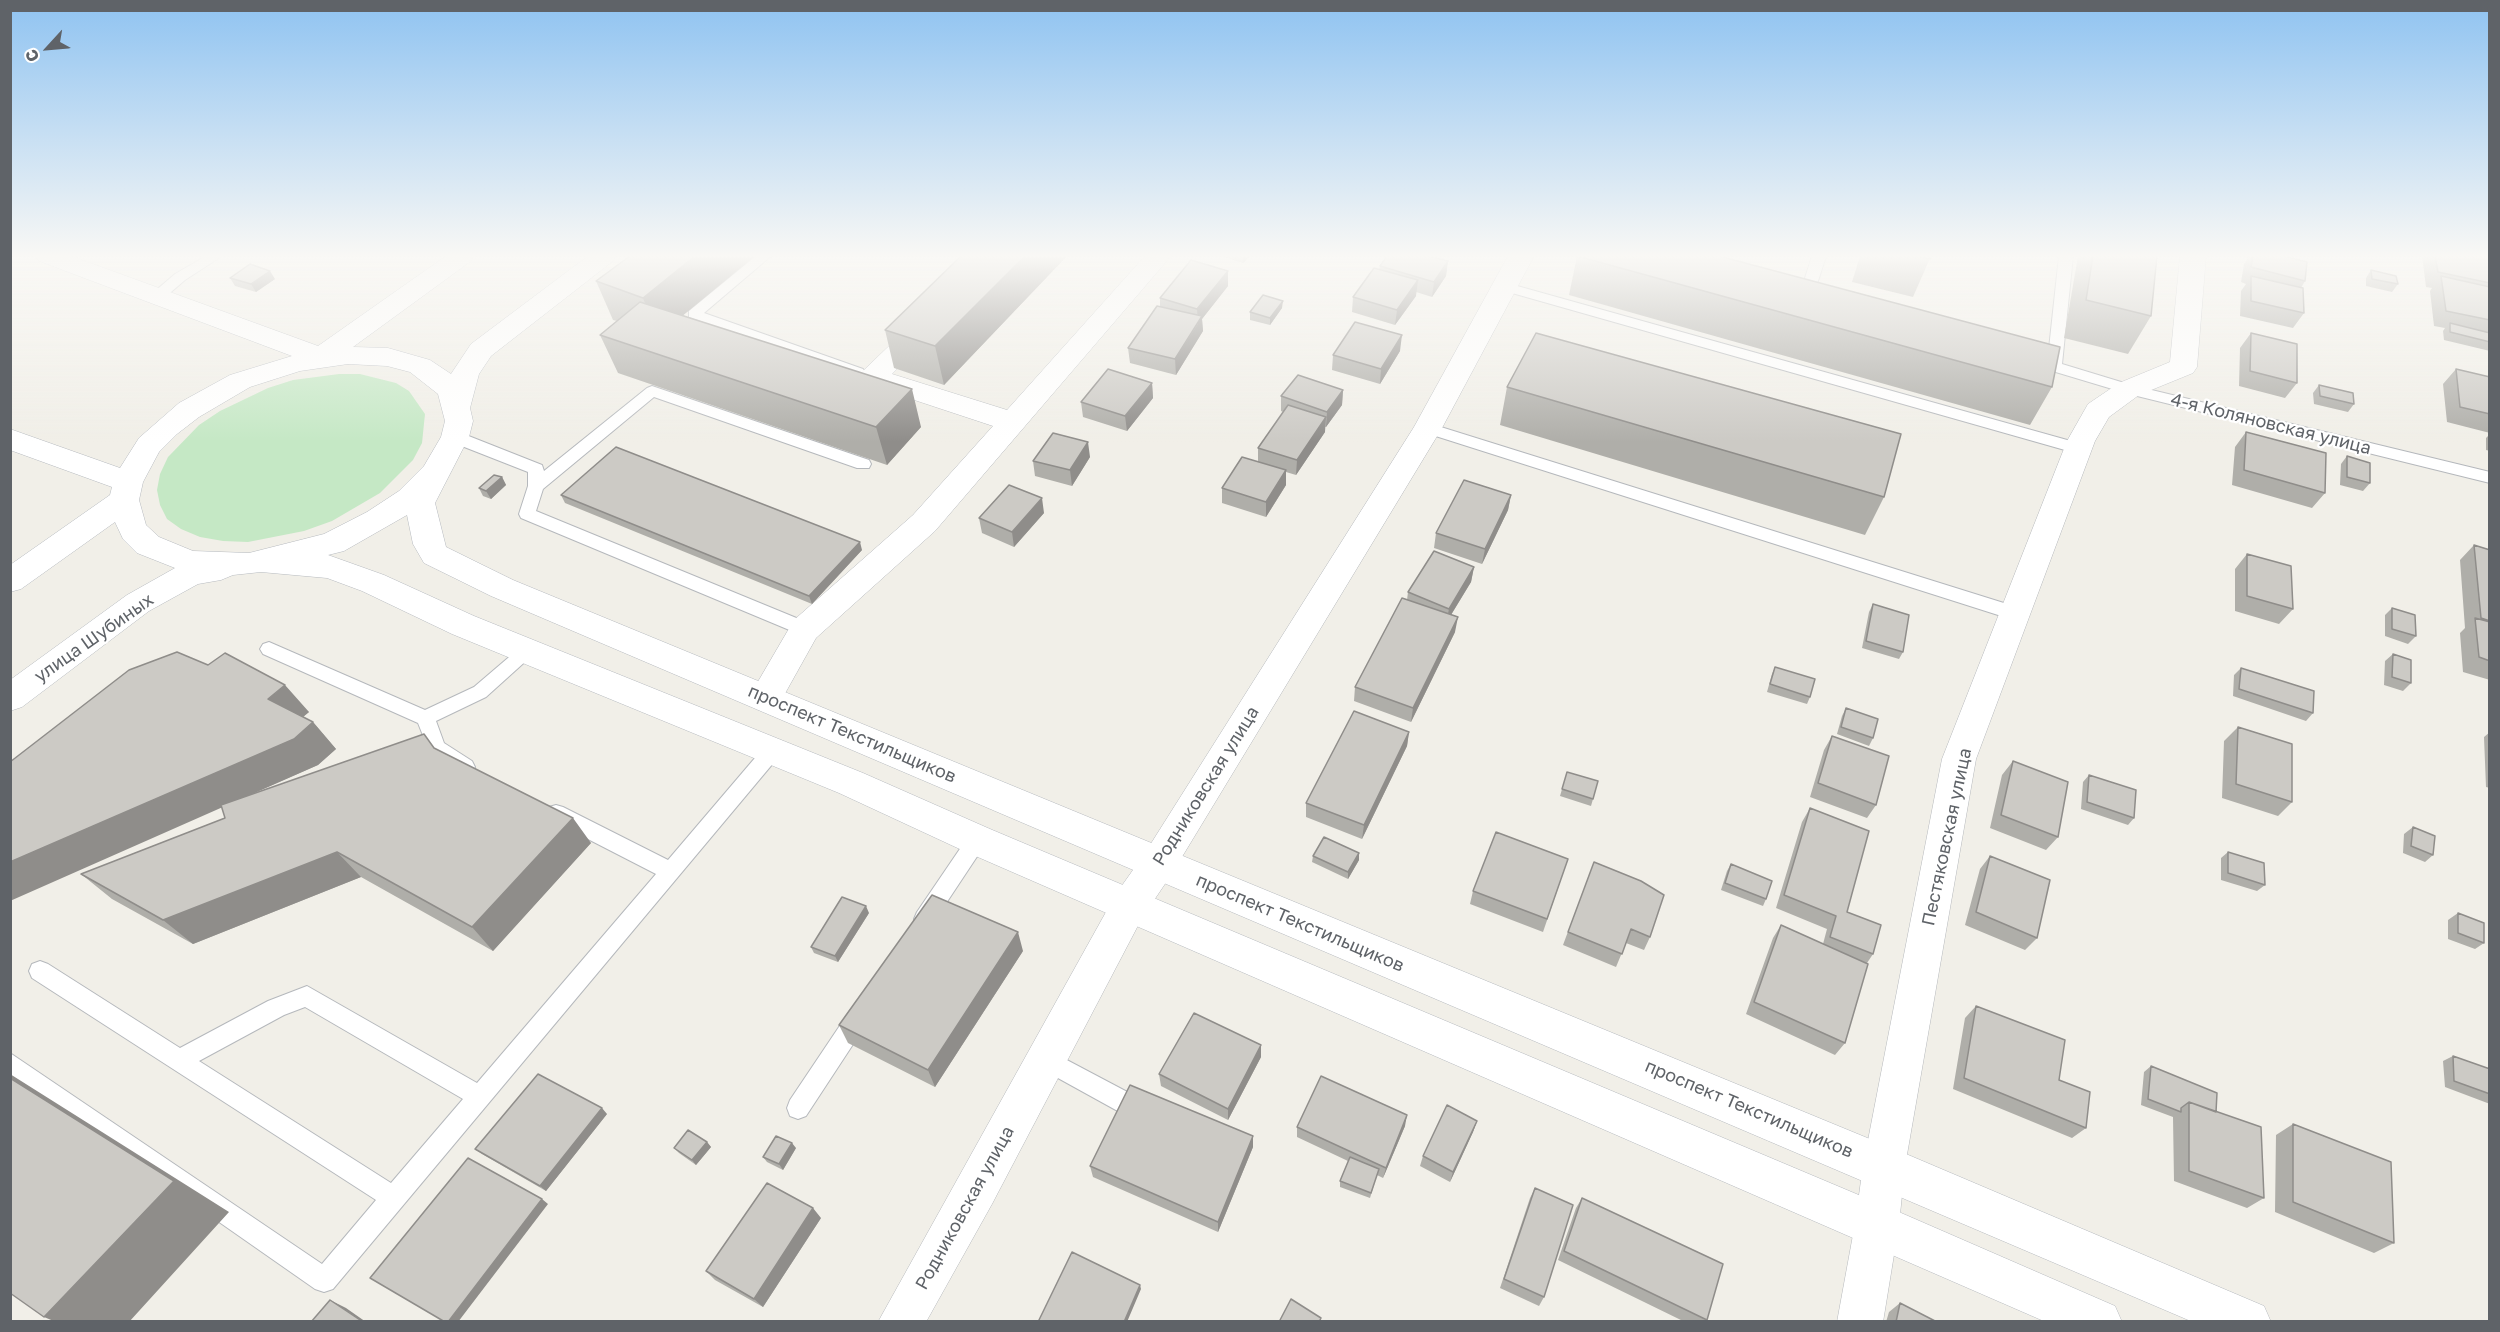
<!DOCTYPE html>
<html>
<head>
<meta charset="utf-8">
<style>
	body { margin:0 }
	#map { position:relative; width:2500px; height:1332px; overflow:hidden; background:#f1efe8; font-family:"Golos Text",sans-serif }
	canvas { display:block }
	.frame { position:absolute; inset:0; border:12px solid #5f6368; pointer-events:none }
	.north { position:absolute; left:18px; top:18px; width:60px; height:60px; -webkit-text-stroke:4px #fff; paint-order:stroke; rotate:244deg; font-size:16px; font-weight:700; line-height:24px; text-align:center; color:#5f6368 }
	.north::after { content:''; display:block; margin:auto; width:21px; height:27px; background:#5f6368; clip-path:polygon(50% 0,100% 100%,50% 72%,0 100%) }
</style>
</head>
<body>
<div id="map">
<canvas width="2500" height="1332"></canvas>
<div class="frame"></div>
<div class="north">С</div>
</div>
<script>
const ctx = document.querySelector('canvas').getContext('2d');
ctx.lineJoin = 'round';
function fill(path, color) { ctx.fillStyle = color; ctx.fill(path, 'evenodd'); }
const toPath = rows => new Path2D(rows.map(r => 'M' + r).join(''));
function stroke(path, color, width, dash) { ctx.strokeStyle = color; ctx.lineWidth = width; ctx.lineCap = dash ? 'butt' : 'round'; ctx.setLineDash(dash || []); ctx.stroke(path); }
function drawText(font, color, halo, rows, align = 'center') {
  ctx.font = font + ' "Golos Text",sans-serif'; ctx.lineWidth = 4.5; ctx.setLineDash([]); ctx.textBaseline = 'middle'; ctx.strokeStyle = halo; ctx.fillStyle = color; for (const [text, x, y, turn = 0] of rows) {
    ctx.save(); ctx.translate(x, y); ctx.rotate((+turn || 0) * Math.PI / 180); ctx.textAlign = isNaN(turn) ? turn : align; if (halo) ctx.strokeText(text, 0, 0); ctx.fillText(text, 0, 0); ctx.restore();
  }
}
const green = toPath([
	[339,374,360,374,396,383,409,391,425,414,422,443,413,460,380,493,332,521,304,531,248,542,223,541,200,537,181,529,167,519,160,505,157,490,160,474,168,457,199,425,220,411,268,388,293,380]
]);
const service = toPath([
	[206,256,222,256,185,280,164,298,154,298,154,292,175,274,206,256],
	[756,256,771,256,704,313,863,369,865,372,863,375,853,375,689,317,689,311,756,256],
	[1812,256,1826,256,1811,303,1804,307,1797,303,1812,256],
	[2059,256,2073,256,2062,364,2131,385,2490,472,2490,483,2129,394,2049,370,2047,367,2059,256],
	[1503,282,2085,445,2087,449,2079,454,1498,289,1498,283,1503,282],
	[652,386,869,460,871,464,869,468,857,468,654,397,543,489,536,511,811,624,814,629,811,634,799,634,521,518,519,514,528,486,528,472,449,441,447,437,449,433,461,433,542,465,544,471,647,388,652,386],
	[1428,423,2023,609,2026,614,2023,619,2017,621,1423,432,1420,428,1428,423],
	[269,642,425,710,474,687,522,646,534,646,537,651,486,697,436,721,444,743,472,761,475,767,472,773,465,775,430,753,418,723,263,654,260,649,263,644,269,642],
	[773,742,780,745,782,750,780,755,333,1289,324,1292,315,1289,10,1076,10,1053,322,1264,376,1200,32,978,29,971,32,964,40,961,48,964,180,1048,268,1001,307,986,477,1083,656,874,549,819,546,813,549,807,556,805,563,807,668,860,766,745,773,742],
	[305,1007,463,1099,391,1183,199,1061,284,1015,305,1007],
	[977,832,984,834,987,840,984,846,931,926,924,928,917,926,914,919,917,912,970,834,977,832],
	[859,1006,867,1009,870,1016,867,1023,806,1116,798,1119,790,1116,787,1108,790,1100,851,1009,859,1006],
	[1046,1049,1150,1104,1153,1112,1150,1120,1142,1123,1134,1120,1038,1067,1035,1060,1038,1053,1046,1049]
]);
const minor = toPath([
	[1145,256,1171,256,935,531,816,638,778,706,766,710,754,706,749,697,794,620,913,515,993,426,863,383,859,377,863,371,916,320,925,318,934,320,938,326,934,332,892,374,1007,410,1145,256],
	[1508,256,1534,256,1442,428,1171,875,1158,880,1145,875,1140,864,1145,853,1414,427,1508,256],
	[2180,256,2206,256,2197,367,2193,373,2139,395,2109,417,2095,441,1976,759,1905,1166,1899,1181,1884,1187,1869,1181,1863,1166,1942,759,2067,441,2088,404,2119,383,2170,362,2180,256],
	[1129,889,1142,894,1148,906,1142,918,992,1204,926,1322,878,1322,1116,894,1129,889],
	[1877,1202,1892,1209,1899,1224,1883,1322,1837,1322,1855,1224,1862,1209,1877,1202]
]);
const tertiary = toPath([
	[1158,848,1171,853,1176,864,1171,875,1142,918,1129,923,1116,918,1110,906,1116,894,1145,853,1158,848],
	[1884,1145,1899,1151,1905,1166,1899,1224,1892,1239,1877,1246,1862,1239,1855,1224,1863,1166,1869,1151,1884,1145]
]);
const secondary = toPath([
	[35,256,71,256,318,346,446,256,474,256,471,261,353,347,388,348,430,360,451,374,471,344,588,256,616,256,613,261,491,356,479,374,470,408,473,421,469,437,435,503,446,547,513,580,1899,1151,2264,1306,2271,1322,2193,1322,491,596,424,563,413,544,407,515,344,551,328,555,384,575,474,616,863,773,990,829,1892,1209,2115,1306,2122,1322,2046,1322,964,851,839,793,452,634,362,591,327,578,261,572,233,575,221,580,198,584,149,611,22,707,10,711,10,680,127,595,175,568,137,553,123,539,115,522,21,589,10,592,10,565,110,495,112,487,10,450,10,429,120,468,139,438,179,403,230,375,292,356,39,261,35,256],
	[348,364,387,366,410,372,438,394,445,421,441,437,424,466,399,491,367,512,324,534,249,553,193,551,159,537,146,525,139,500,143,482,159,452,177,434,199,417,250,387,300,371,348,364]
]);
const wall = toPath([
	[630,256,755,256,683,315,921,427,887,465,618,373,600,335,617,321,613,320,596,281],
	[961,256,1067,256,944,385,894,368,885,330],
	[1221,256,1250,256,1243,263],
	[1387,256,1438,256,1437,258,1448,261,1446,276,1432,297,1416,292,1416,296,1395,325,1352,312,1353,297,1379,269,1380,266],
	[1577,256,2052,387,2030,425,1569,295],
	[1860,256,1931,256,1913,297,1852,282],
	[2078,256,2157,256,2151,316,2128,354,2064,338],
	[2240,256,2283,256,2305,281,2301,288,2304,313,2293,328,2240,316,2241,291,2246,284,2241,282,2244,264,2248,258],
	[2422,256,2490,256,2490,351,2444,340,2443,331,2445,328,2434,326,2430,291,2432,288,2426,287],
	[2371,270,2398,284,2392,292,2366,286,2366,278],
	[1228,271,1228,286,1202,319,1203,331,1176,375,1130,363,1128,348,1160,307,1160,298],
	[230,278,275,279,256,292,235,286],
	[1282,308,1270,325,1250,320,1250,312],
	[2251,333,2297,383,2285,398,2239,386,2240,348],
	[1400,351,1380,384,1332,370,1333,355],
	[2456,369,2490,377,2490,433,2447,422,2443,384],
	[1152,383,1153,398,1127,431,1083,417,1081,402],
	[2319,385,2354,404,2348,412,2314,404,2313,393],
	[1507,387,1884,497,1865,535,1500,425],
	[1343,390,1342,405,1326,427,1325,427,1325,432,1296,475,1286,472,1286,485,1266,517,1222,503,1222,488,1258,461,1258,448,1283,412,1281,411,1281,396],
	[2246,432,2325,493,2312,508,2232,485,2235,447],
	[2490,434,2490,451,2486,450,2486,438],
	[2347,456,2370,483,2363,491,2340,485,2341,464],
	[1090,457,1072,486,1035,476,1033,461],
	[502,477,506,485,491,499,483,496,479,488],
	[561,495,862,550,812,604,565,503],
	[1511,495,1508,510,1482,564,1434,548,1436,533],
	[1044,513,1014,547,982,533,979,518],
	[2474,545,2490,550,2490,680,2463,672,2460,633,2465,628,2460,560],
	[2247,554,2293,609,2279,624,2235,611,2235,569],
	[1474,567,1471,582,1451,615,1455,632,1411,722,1354,701,1355,687,1407,600,1408,592],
	[1873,604,1903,652,1899,659,1862,648,1869,612],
	[2392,608,2416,636,2408,644,2385,636,2385,615],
	[2393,654,2411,683,2403,691,2384,685,2385,661],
	[208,665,309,712,303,717,313,722,336,749,318,765,249,795,436,749,591,843,493,951,361,877,193,944,112,899,81,874,225,818],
	[1775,667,1810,697,1807,704,1767,692,1772,674],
	[2241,668,2313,713,2306,721,2233,696,2234,675],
	[1846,708,1873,738,1869,746,1837,734,1842,716],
	[2238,727,2292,802,2278,816,2222,798,2224,741],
	[1409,732,1407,746,1362,839,1306,817,1306,803],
	[2490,732,2490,788,2486,787,2484,737],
	[1832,736,1876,805,1867,818,1810,797,1824,750],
	[2013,761,2058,837,2046,850,1990,828,2002,775],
	[1567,772,1593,799,1591,806,1560,796],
	[2089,775,2134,818,2128,825,2081,809,2083,782],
	[1810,808,1847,912,1873,954,1867,963,1845,1043,1835,1055,1746,1014,1773,938,1781,925,1823,944,1827,929,1776,908,1802,822],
	[2413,827,2433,855,2425,862,2403,853,2404,834],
	[2228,852,2265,885,2257,891,2221,880,2221,858],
	[1359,853,1359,860,1348,879,1312,862,1313,856],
	[1990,856,2037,938,2025,950,1965,925,1980,869],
	[1568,859,1543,932,1470,904,1473,891],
	[1594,862,1650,937,1644,950,1626,943,1616,967,1563,945],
	[1731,864,1766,899,1763,906,1721,890,1727,871],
	[869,913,838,962,814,953,811,947],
	[2458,913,2484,943,2475,949,2448,939,2448,920],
	[1023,951,935,1087,848,1043,839,1025],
	[1976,1006,2059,1080,2086,1128,2072,1138,1953,1089,1965,1018],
	[1261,1045,1261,1057,1228,1120,1161,1086,1159,1074],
	[2453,1056,2490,1069,2490,1104,2445,1087,2443,1061],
	[2151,1066,2216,1112,2264,1198,2247,1208,2174,1181,2173,1117,2141,1105,2144,1072],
	[607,1114,546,1191,482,1154,475,1149],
	[1477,1121,1473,1132,1450,1182,1420,1166,1423,1156],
	[2293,1124,2394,1243,2374,1253,2275,1212,2276,1135],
	[1405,1126,1383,1178,1377,1175,1370,1198,1340,1187,1340,1181,1348,1161,1297,1137,1297,1127],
	[707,1142,711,1147,696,1165,679,1153,674,1148],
	[1253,1147,1218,1232,1093,1177,1090,1166],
	[796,1148,783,1170,767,1162,763,1157],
	[1535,1188,1544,1297,1539,1306,1500,1288,1530,1198],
	[1582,1198,1707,1320,1706,1322,1685,1322,1558,1260,1576,1208],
	[821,1218,763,1307,715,1280,706,1271],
	[1900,1303,1937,1322,1886,1322,1889,1312]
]);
const shadedWall = toPath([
	[695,256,755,256,658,336,643,298],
	[1025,256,1067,256,944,385,935,346],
	[1243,256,1250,256,1243,263],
	[1448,261,1446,276,1432,297,1434,282],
	[270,271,275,279,256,292,251,284],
	[1228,271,1228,286,1202,319,1203,331,1176,375,1175,359,1198,324,1197,309],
	[1418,280,1416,296,1395,325,1397,310],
	[1283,301,1282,308,1270,325,1270,318],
	[1402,335,1400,351,1380,384,1381,369],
	[1152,383,1153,398,1127,431,1125,416],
	[912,389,921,427,887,465,876,427],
	[1343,390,1342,405,1326,427,1327,412],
	[1326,417,1325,432,1296,475,1297,460],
	[1088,442,1090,457,1072,486,1070,470],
	[1286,470,1286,485,1266,517,1266,502],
	[502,477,506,485,491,499,486,491],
	[1511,495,1508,510,1482,564,1485,549],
	[1042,498,1044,513,1014,547,1012,532],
	[860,542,862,550,812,604,809,596],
	[1474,567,1471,582,1446,623,1449,609],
	[1458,617,1455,632,1411,722,1413,708],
	[285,685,309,712,292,726,268,699],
	[313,722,336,749,318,765,10,901,10,862],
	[1409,732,1407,746,1362,839,1364,825],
	[573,818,591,843,493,951,472,927],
	[337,852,361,877,193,944,163,920],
	[1359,853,1359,860,1348,879,1348,872],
	[866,906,869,913,838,962,835,956],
	[1018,932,1023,951,935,1087,928,1070],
	[1261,1045,1261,1057,1228,1120,1228,1109],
	[10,1074,229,1212,129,1322,56,1322,44,1317],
	[602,1108,607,1114,546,1191,540,1186],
	[1407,1115,1405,1126,1383,1178,1386,1168],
	[1477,1121,1473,1132,1450,1182,1453,1172],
	[1253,1136,1253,1147,1218,1232,1218,1222],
	[707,1142,711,1147,696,1165,692,1160],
	[792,1143,796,1148,783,1170,779,1164],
	[542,1199,548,1204,458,1322,448,1322],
	[813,1208,821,1218,763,1307,754,1299],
	[1140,1285,1141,1289,1127,1322,1124,1322],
	[330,1300,346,1308,366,1322,363,1322]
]);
const building = toPath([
	[630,256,695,256,643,298,596,281,630,256],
	[961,256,1025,256,935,346,885,330,961,256],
	[1387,256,1428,256,1448,261,1434,282,1380,266,1387,256],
	[1577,256,1719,256,2060,347,2052,387,1577,256],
	[1918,256,1931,256,1930,259,1918,256],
	[2093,256,2157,256,2151,316,2086,300,2093,256],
	[2253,256,2283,256,2307,262,2305,281,2251,267,2253,256],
	[2435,256,2490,256,2490,283,2438,272,2435,256],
	[1191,260,1228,271,1197,309,1160,298,1191,260],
	[250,264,270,271,251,284,230,278,250,264],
	[1374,268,1418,280,1397,310,1353,297,1374,268],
	[2371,270,2396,276,2398,284,2372,279,2371,270],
	[2251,276,2303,288,2304,313,2251,301,2251,276],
	[2441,276,2490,287,2490,320,2446,311,2441,276],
	[1263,295,1283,301,1270,318,1250,312,1263,295],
	[640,302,912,389,876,427,600,335,640,302],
	[1157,306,1202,316,1175,359,1128,348,1157,306],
	[1355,322,1402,335,1381,369,1333,355,1355,322],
	[2450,323,2490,333,2490,342,2450,332,2450,323],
	[1536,333,1901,434,1884,497,1507,387,1536,333],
	[2251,333,2297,344,2297,383,2250,371,2251,333],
	[1108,369,1152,383,1125,416,1081,402,1108,369],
	[2456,369,2490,377,2490,414,2460,407,2456,369],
	[1298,375,1343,390,1327,412,1281,396,1298,375],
	[2319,385,2353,393,2354,404,2320,396,2319,385],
	[1288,405,1326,417,1297,460,1258,448,1288,405],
	[2246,432,2326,453,2325,493,2244,470,2246,432],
	[1053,433,1088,442,1070,470,1033,461,1053,433],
	[616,447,860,542,809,596,561,495,616,447],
	[2347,456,2370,463,2370,483,2347,477,2347,456],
	[1242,457,1286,470,1266,502,1222,488,1242,457],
	[494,475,502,477,486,491,479,488,494,475],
	[1464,480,1511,495,1485,549,1436,533,1464,480],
	[1009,485,1042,498,1012,532,979,518,1009,485],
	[2474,545,2490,550,2490,621,2481,618,2474,545],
	[1434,551,1474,567,1449,609,1408,592,1434,551],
	[2247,554,2291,566,2293,609,2247,596,2247,554],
	[1402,598,1458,617,1413,708,1355,687,1402,598],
	[1873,604,1909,615,1903,652,1866,641,1873,604],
	[2392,608,2415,615,2416,636,2392,629,2392,608],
	[2475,618,2490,622,2490,661,2479,657,2475,618],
	[177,652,208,665,225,653,285,685,268,699,313,722,294,739,10,862,10,762,129,670,177,652],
	[2393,654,2411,660,2411,683,2392,677,2393,654],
	[1775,667,1815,679,1810,697,1770,684,1775,667],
	[2241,668,2314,691,2313,713,2239,689,2241,668],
	[1846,708,1878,719,1873,738,1841,727,1846,708],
	[1354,711,1409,732,1364,825,1306,803,1354,711],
	[2238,727,2292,744,2292,802,2236,784,2238,727],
	[424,734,434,748,573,818,472,927,337,852,163,920,81,874,225,818,221,805,424,734],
	[1832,736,1889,756,1876,805,1818,783,1832,736],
	[2013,761,2068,782,2058,837,2001,815,2013,761],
	[1567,772,1598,781,1593,799,1562,789,1567,772],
	[2089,775,2136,790,2134,818,2087,802,2089,775],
	[1810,808,1869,831,1847,912,1881,925,1873,954,1830,937,1836,916,1784,895,1810,808],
	[2413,827,2435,836,2433,855,2411,846,2413,827],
	[1496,832,1568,859,1547,919,1473,891,1496,832],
	[1324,837,1359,853,1348,872,1313,856,1324,837],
	[2228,852,2264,863,2265,885,2228,873,2228,852],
	[1990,856,2050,880,2037,938,1976,912,1990,856],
	[1594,862,1641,881,1664,895,1650,937,1631,929,1622,954,1568,932,1594,862],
	[1731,864,1772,881,1766,899,1725,883,1731,864],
	[932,895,1018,932,928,1070,839,1025,932,895],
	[842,897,866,906,835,956,811,947,842,897],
	[2458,913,2484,923,2484,943,2458,933,2458,913],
	[1781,925,1868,964,1845,1043,1754,1002,1781,925],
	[1976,1006,2065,1040,2059,1080,2090,1092,2086,1128,1964,1078,1976,1006],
	[1194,1013,1261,1045,1228,1109,1159,1074,1194,1013],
	[2453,1056,2490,1069,2490,1094,2454,1081,2453,1056],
	[2151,1066,2217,1093,2216,1112,2189,1102,2181,1108,2181,1112,2148,1099,2151,1066],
	[538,1074,602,1108,540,1186,475,1149,538,1074],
	[1321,1076,1407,1115,1386,1168,1297,1127,1321,1076],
	[10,1078,174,1181,44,1317,10,1293,10,1078],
	[1130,1085,1253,1136,1218,1222,1090,1166,1130,1085],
	[2189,1102,2261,1127,2264,1198,2189,1171,2189,1102],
	[1447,1105,1477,1121,1453,1172,1423,1156,1447,1105],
	[2293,1124,2391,1162,2394,1243,2293,1202,2293,1124],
	[688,1130,707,1142,692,1160,674,1148,688,1130],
	[776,1136,792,1143,779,1164,763,1157,776,1136],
	[1350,1157,1379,1169,1371,1193,1340,1181,1350,1157],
	[468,1158,542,1199,448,1322,445,1322,370,1278,468,1158],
	[767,1183,813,1208,754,1299,706,1271,767,1183],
	[1535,1188,1573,1205,1544,1297,1504,1279,1535,1188],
	[1582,1198,1723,1264,1707,1320,1564,1251,1582,1198],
	[1072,1252,1140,1285,1124,1322,1038,1322,1072,1252],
	[1291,1299,1321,1318,1319,1322,1279,1322,1291,1299],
	[330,1300,363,1322,311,1322,330,1300],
	[1900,1303,1937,1322,1896,1322,1900,1303]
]);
const streetNames = [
	["4-я Коляновская улица",2271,424,14],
	["улица Шубиных",94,638,-35],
	["проспект Текстильщиков",852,734,23],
	["Родниковская улица",1206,786,-58],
	["Пестяковская улица",1947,837,-78],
	["проспект Текстильщиков",1300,923,23],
	["проспект Текстильщиков",1749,1109,23],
	["Родниковская улица",965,1208,-61]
];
fill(green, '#c5e8c5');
stroke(service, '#b5b8bc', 2);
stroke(minor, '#b5b8bc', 1);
stroke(tertiary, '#b5b8bc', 1);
stroke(secondary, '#b6babf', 1);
fill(service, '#fff');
fill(minor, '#fff');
fill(tertiary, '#fff');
fill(secondary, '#fff');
fill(wall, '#afaea9');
fill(shadedWall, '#8f8d8a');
fill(building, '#cccac5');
stroke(building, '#8f8d8a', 1.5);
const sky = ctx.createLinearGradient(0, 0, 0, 442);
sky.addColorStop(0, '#8fc3f1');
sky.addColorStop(0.58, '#f9f8f5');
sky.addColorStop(1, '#f9f8f500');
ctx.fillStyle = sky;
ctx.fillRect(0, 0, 2500, 442);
drawText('18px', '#5f6368', '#fff', streetNames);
</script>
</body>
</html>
